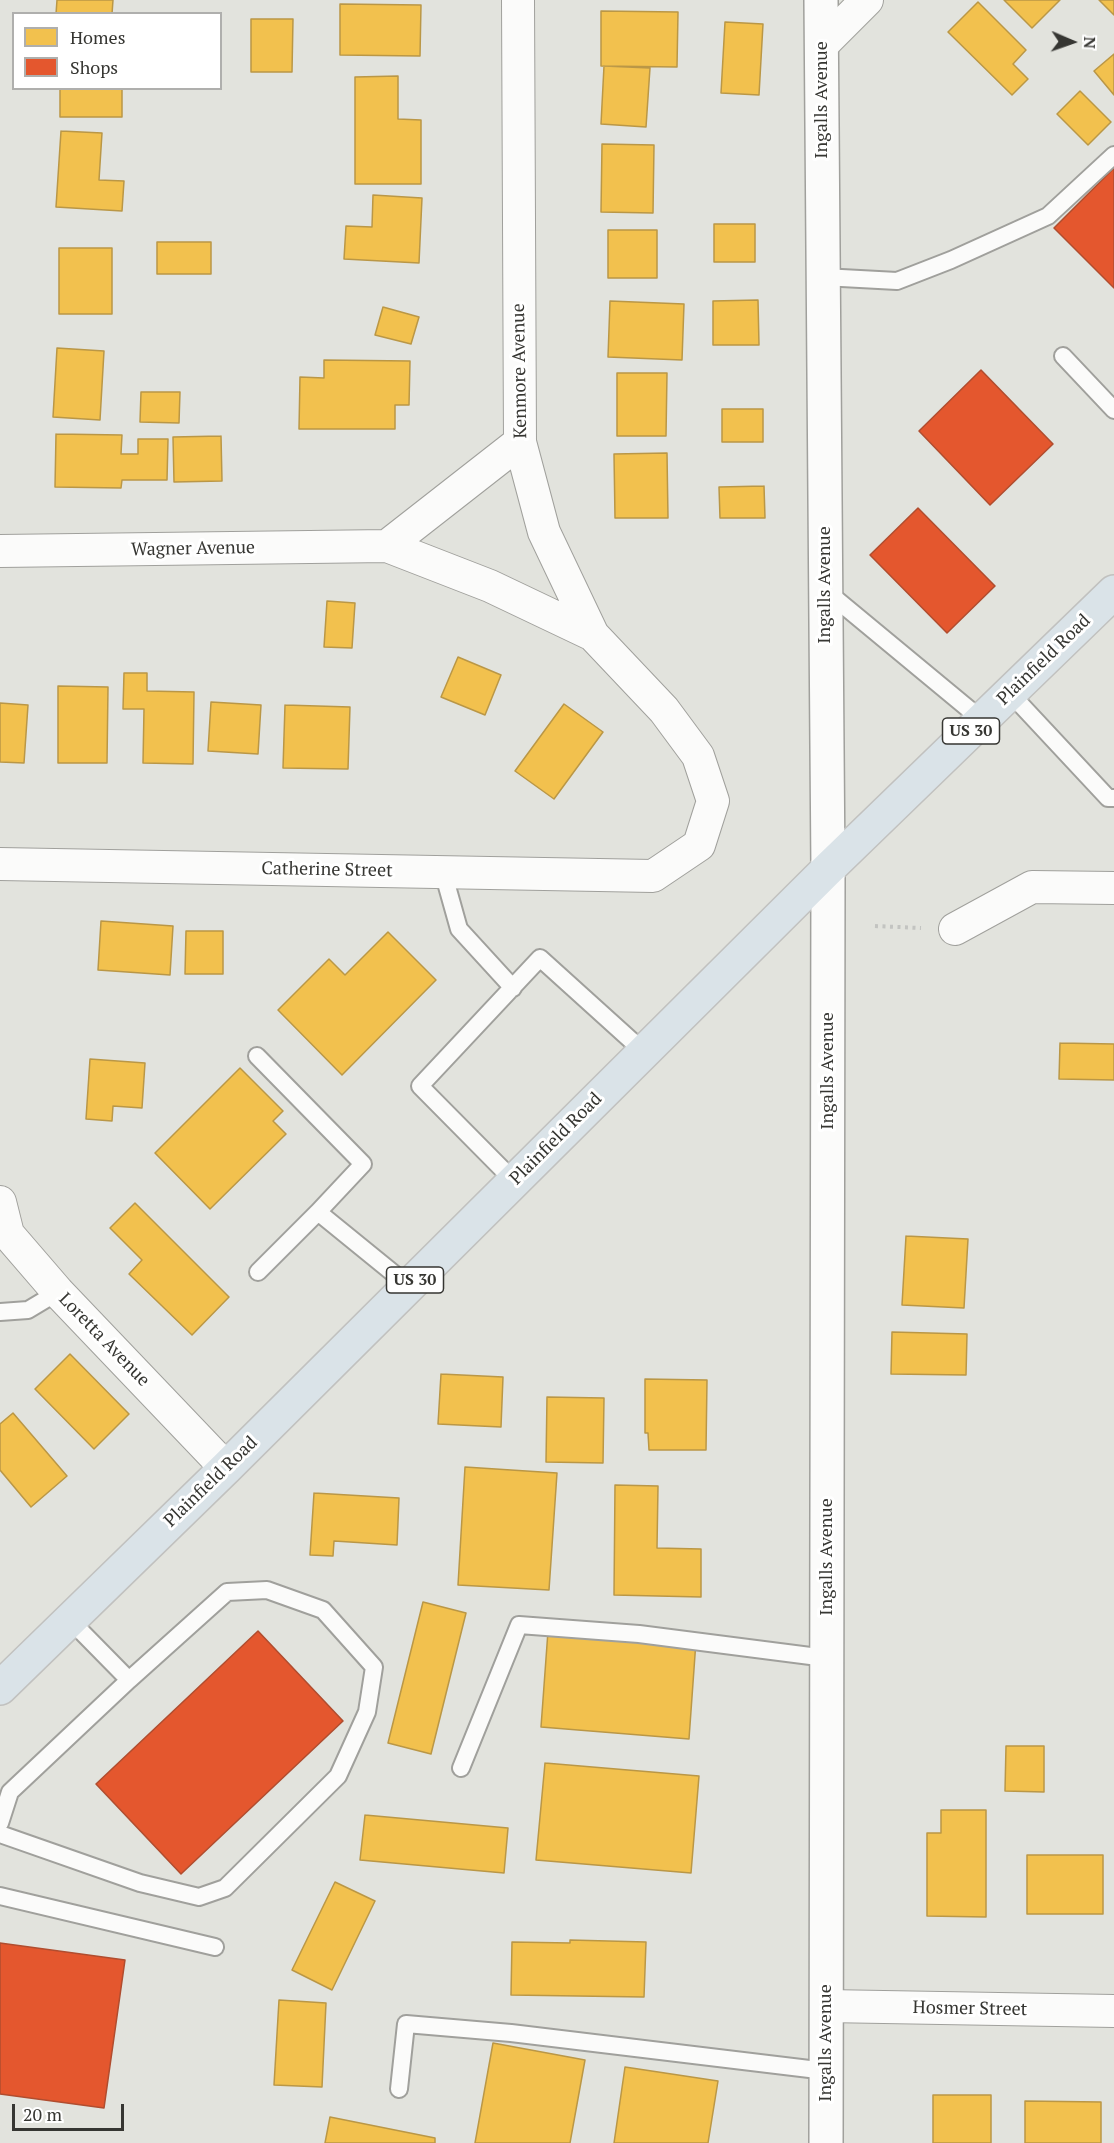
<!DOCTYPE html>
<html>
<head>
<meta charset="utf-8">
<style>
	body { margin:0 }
	#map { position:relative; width:1114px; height:2143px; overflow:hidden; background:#e2e3dd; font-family:"PT Serif",serif }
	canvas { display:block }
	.legend { position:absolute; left:12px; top:12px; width:210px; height:78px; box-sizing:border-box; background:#fff; border:2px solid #afafad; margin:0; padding:8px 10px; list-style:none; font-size:18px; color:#363632 }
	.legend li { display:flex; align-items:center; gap:12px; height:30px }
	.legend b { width:30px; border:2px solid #afafad }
	.north { position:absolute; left:1042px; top:12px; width:60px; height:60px; -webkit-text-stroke:4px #fff; paint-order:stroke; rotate:92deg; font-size:16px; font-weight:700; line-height:24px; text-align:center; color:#363632 }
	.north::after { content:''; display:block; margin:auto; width:21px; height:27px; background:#363632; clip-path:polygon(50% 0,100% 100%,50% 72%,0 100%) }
	.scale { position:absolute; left:12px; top:2104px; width:112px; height:27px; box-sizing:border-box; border:3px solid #363632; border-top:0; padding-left:8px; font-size:18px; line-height:21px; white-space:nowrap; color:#363632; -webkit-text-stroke:4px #fff; paint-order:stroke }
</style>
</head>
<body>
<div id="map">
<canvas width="1114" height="2143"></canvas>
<ul class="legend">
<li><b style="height:16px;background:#f2c14e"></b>Homes</li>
<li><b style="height:16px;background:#e4572e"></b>Shops</li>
</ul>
<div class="north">N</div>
<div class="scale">20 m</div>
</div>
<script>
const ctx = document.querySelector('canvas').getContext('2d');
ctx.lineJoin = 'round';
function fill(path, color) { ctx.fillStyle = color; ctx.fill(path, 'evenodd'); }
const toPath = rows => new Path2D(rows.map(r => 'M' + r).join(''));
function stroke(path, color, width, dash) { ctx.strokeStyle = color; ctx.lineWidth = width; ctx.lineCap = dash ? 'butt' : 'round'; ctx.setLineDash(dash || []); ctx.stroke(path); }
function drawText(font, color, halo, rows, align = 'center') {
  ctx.font = font + ' "PT Serif",serif'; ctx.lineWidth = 6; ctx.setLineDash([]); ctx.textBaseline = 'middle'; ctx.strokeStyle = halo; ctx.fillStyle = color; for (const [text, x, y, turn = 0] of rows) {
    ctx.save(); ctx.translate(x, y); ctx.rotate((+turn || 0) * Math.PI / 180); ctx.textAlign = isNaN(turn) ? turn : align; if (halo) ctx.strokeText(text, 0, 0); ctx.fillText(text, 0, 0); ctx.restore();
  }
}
const homes = toPath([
	[57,0,113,0,112,14,56,14,57,0],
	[1004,0,1060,0,1032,28,1004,0],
	[1099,0,1114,0,1114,15,1099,0],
	[978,2,1026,50,1013,64,1028,79,1012,95,948,32,978,2],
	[340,4,421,5,420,56,340,55,340,4],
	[601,11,678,12,677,67,601,66,601,11],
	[251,19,293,19,292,72,251,72,251,19],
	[725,22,763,24,759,95,721,93,725,22],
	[1114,54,1114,95,1094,71,1114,54],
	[604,66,650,68,646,127,601,124,604,66],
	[398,76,398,119,421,120,421,184,355,184,355,77,398,76],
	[60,88,122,88,122,117,60,117,60,88],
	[1080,91,1111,122,1088,145,1057,114,1080,91],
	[61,131,102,133,99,180,124,181,122,211,56,207,61,131],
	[602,144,654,145,653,213,601,212,602,144],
	[373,195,422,198,419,263,344,259,346,226,372,227,373,195],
	[714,224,755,224,755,262,714,262,714,224],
	[608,230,657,230,657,278,608,278,608,230],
	[157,242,211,242,211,274,157,274,157,242],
	[59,248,112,248,112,314,59,314,59,248],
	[758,300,759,345,713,345,713,301,758,300],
	[610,301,684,304,682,360,608,357,610,301],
	[383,307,419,317,411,344,375,335,383,307],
	[57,348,104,351,100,420,53,417,57,348],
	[324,360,410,361,409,405,395,405,395,429,299,429,300,377,324,378,324,360],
	[617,373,667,373,666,436,617,436,617,373],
	[141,392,180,392,179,423,140,422,141,392],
	[722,409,763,409,763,442,722,442,722,409],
	[56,434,122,435,121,454,138,454,138,439,168,439,167,480,122,480,121,488,55,487,56,434],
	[221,436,222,481,174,482,173,437,221,436],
	[667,453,668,518,615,518,614,454,667,453],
	[764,486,765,518,720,518,719,487,764,486],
	[327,601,355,603,352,648,324,647,327,601],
	[458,657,501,675,485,715,441,697,458,657],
	[124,673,147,673,147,691,194,692,193,764,143,763,144,709,123,709,124,673],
	[58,686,108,687,107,763,58,763,58,686],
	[211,702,261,705,258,754,208,751,211,702],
	[0,703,28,705,24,763,0,762,0,703],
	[564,704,603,732,554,799,515,771,564,704],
	[285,705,350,707,348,769,283,768,285,705],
	[101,921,173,926,170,975,98,970,101,921],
	[186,931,223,931,223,974,185,974,186,931],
	[388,932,436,980,342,1075,278,1010,329,959,345,975,388,932],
	[1060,1043,1114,1044,1114,1080,1059,1079,1060,1043],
	[90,1059,145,1063,142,1108,113,1106,112,1121,86,1119,90,1059],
	[240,1068,283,1111,273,1121,286,1134,210,1209,155,1153,240,1068],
	[135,1203,229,1297,192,1335,129,1274,142,1260,110,1228,135,1203],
	[906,1236,968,1239,964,1308,902,1305,906,1236],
	[892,1332,967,1334,966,1375,891,1374,892,1332],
	[70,1354,129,1414,94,1449,35,1389,70,1354],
	[441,1374,503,1377,501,1427,438,1424,441,1374],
	[645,1379,707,1380,706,1450,649,1450,648,1433,645,1433,645,1379],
	[547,1397,604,1398,603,1463,546,1462,547,1397],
	[13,1413,67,1476,31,1507,0,1470,0,1424,13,1413],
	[465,1467,557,1473,549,1590,458,1585,465,1467],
	[615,1485,658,1486,657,1548,701,1549,701,1597,614,1595,615,1485],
	[314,1493,399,1498,397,1545,334,1541,333,1556,310,1555,314,1493],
	[423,1602,466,1613,431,1754,388,1743,423,1602],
	[548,1631,696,1641,689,1739,541,1727,548,1631],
	[1006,1746,1044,1746,1044,1792,1005,1791,1006,1746],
	[545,1763,699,1776,691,1873,536,1860,545,1763],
	[941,1810,986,1810,986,1917,927,1916,927,1833,941,1833,941,1810],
	[365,1815,508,1828,504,1873,360,1860,365,1815],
	[1027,1855,1103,1855,1103,1914,1027,1914,1027,1855],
	[335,1882,375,1901,332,1990,292,1970,335,1882],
	[570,1940,646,1942,644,1997,511,1995,512,1942,570,1943,570,1940],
	[279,2000,326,2003,322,2087,274,2085,279,2000],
	[493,2043,585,2060,570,2143,475,2143,493,2043],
	[625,2067,718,2081,708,2143,614,2143,625,2067],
	[933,2095,991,2095,991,2143,933,2143,933,2095],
	[1025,2101,1101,2102,1101,2143,1025,2143,1025,2101],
	[330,2117,435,2138,435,2143,325,2143,330,2117]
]);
const shops = toPath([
	[1114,168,1114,288,1054,228,1114,168],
	[981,370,1053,444,990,505,919,431,981,370],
	[918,508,995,586,947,633,870,555,918,508],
	[258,1631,343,1721,181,1874,96,1784,258,1631],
	[0,1943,125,1960,104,2108,0,2094,0,1943]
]);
const path = toPath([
	[875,926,921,928]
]);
const service = toPath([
	[823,277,897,281,951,260,1048,216,1114,155],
	[1063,356,1114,410],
	[825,590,982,720],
	[1010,693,1108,798,1114,798],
	[443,872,459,929,513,988],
	[257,1056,363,1164,318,1212,409,1286],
	[514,1181,420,1086,540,958,644,1052],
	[258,1272,318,1212],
	[0,1312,28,1310,58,1292],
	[461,1768,519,1625,639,1634,826,1658],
	[0,1823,10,1792,129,1680],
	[0,1834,140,1883,199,1897,225,1888,338,1776,367,1712,374,1667,323,1610,267,1590,227,1592,129,1680,70,1620],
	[0,1896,215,1947],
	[399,2089,406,2024,511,2033,826,2071]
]);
const minor = toPath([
	[821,46,867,0],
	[387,546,490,586,593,635],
	[0,551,387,546,520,442],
	[0,864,653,876,699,845,713,801,698,756,664,710,593,635,544,532,520,442,518,0],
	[955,929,1032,887,1114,888],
	[0,1202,8,1234,58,1292,226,1468],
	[826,2006,1114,2011]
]);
const tertiary = toPath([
	[821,0,828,869,826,2143]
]);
const primary = toPath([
	[0,1688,226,1468,828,869,1114,592]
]);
const shields = [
	[971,731,57],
	[415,1280,57]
];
const shieldNames = [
	["US 30",971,731],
	["US 30",415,1280]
];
const streetNames = [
	["Ingalls Avenue",822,100,-90],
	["Kenmore Avenue",520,371,-91],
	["Wagner Avenue",193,549,-1],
	["Ingalls Avenue",825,585,-90],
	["Plainfield Road",1044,660,-44],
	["Catherine Street",327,870,1],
	["Ingalls Avenue",828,1071,-90],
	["Plainfield Road",556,1139,-45],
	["Loretta Avenue",104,1340,46],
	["Plainfield Road",211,1482,-44],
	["Ingalls Avenue",827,1557,-90],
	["Hosmer Street",970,2009,1],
	["Ingalls Avenue",826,2043,-90]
];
fill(homes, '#f2c14e');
stroke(homes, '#ba9746', 1.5);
fill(shops, '#e4572e');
stroke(shops, '#b04d2f', 1.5);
stroke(service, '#a0a09c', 20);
stroke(minor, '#a0a09c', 34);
stroke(tertiary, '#a0a09c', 36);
stroke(primary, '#c1c1bf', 36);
stroke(path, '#c3c4c1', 4, [3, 4.5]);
stroke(service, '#fbfbfa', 16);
stroke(minor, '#fbfbfa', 32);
stroke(tertiary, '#fbfbfa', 33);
stroke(primary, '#dae3e8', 33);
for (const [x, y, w] of shields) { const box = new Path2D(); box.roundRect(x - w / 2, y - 13, w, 26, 4.5); ctx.fillStyle = '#fff'; ctx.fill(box); stroke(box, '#363632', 1.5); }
drawText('bold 16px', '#363632', null, shieldNames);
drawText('18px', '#363632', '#fff', streetNames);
</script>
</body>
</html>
